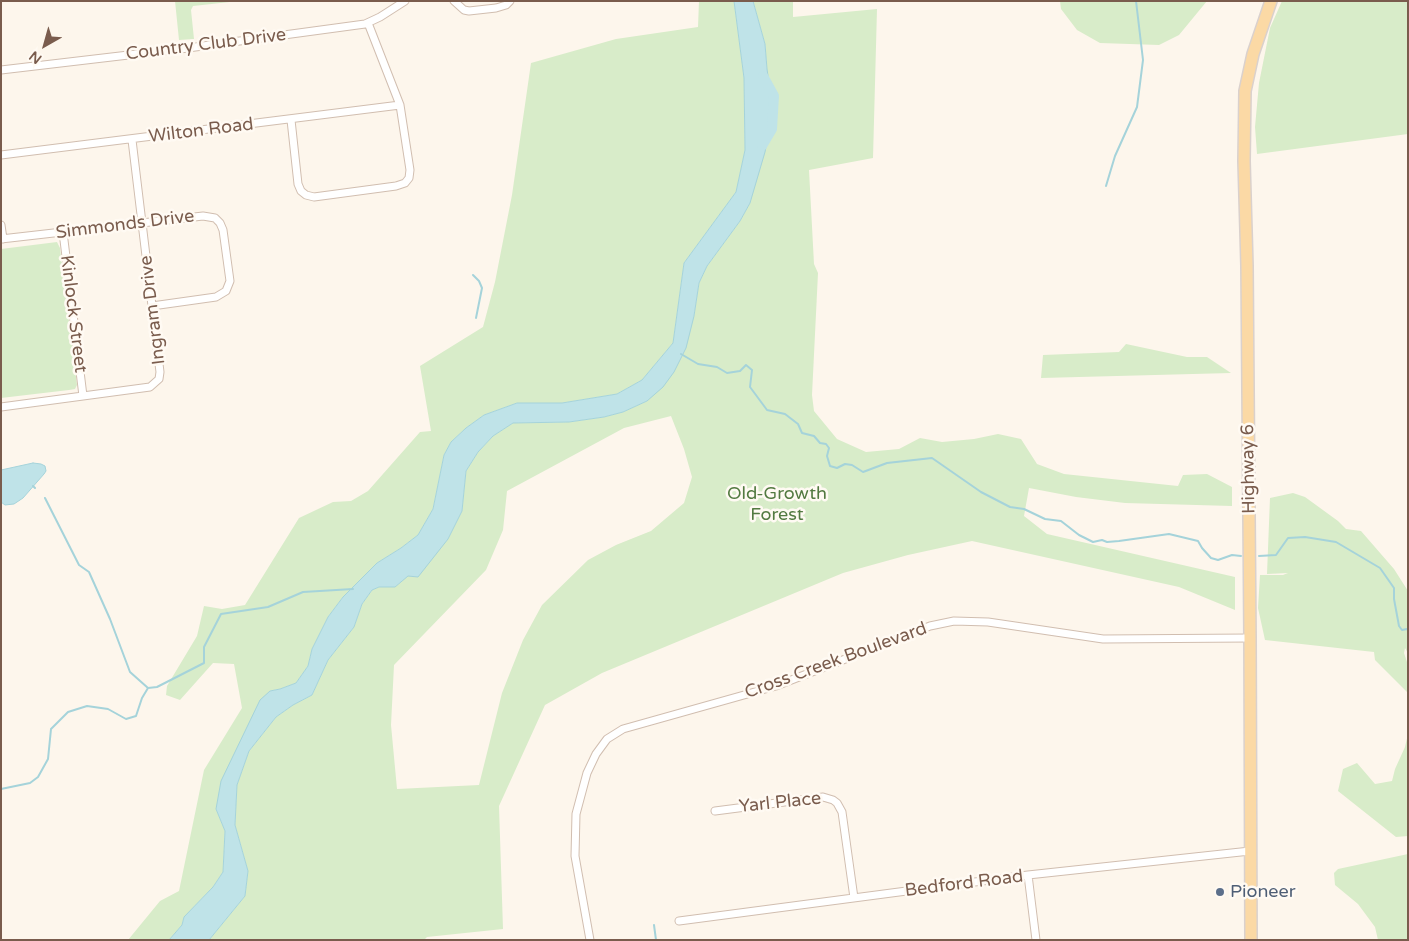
<!DOCTYPE html>
<html>
<head>
<meta charset="utf-8">
<style>
	body { margin:0 }
	#map { position:relative; width:1409px; height:941px; overflow:hidden; background:#fdf6ec; font-family:"Varela Round",sans-serif }
	canvas { display:block }
	.frame { position:absolute; inset:0; border:2px solid #7a5c4d; pointer-events:none }
	.north { position:absolute; left:20px; top:20px; width:50px; height:50px; -webkit-text-stroke:4px #fffaf3; paint-order:stroke; rotate:218deg; font-size:14px; font-weight:700; line-height:20px; text-align:center; color:#7a5c4d }
	.north::after { content:''; display:block; margin:auto; width:18px; height:22px; background:#7a5c4d; clip-path:polygon(50% 0,100% 100%,50% 72%,0 100%) }
</style>
</head>
<body>
<div id="map">
<canvas width="1409" height="941"></canvas>
<div class="frame"></div>
<div class="north">N</div>
</div>
<script>
const ctx = document.querySelector('canvas').getContext('2d');
ctx.lineJoin = 'round';
function fill(path, color) { ctx.fillStyle = color; ctx.fill(path, 'evenodd'); }
const toPath = rows => new Path2D(rows.map(r => 'M' + r).join(''));
function stroke(path, color, width, dash) { ctx.strokeStyle = color; ctx.lineWidth = width; ctx.lineCap = dash ? 'butt' : 'round'; ctx.setLineDash(dash || []); ctx.stroke(path); }
function drawText(font, color, halo, rows, align = 'center') {
  ctx.font = font + ' "Varela Round",sans-serif'; ctx.lineWidth = 5; ctx.setLineDash([]); ctx.textBaseline = 'middle'; ctx.strokeStyle = halo; ctx.fillStyle = color; for (const [text, x, y, turn = 0] of rows) {
    ctx.save(); ctx.translate(x, y); ctx.rotate((+turn || 0) * Math.PI / 180); ctx.textAlign = isNaN(turn) ? turn : align; if (halo) ctx.strokeText(text, 0, 0); ctx.fillText(text, 0, 0); ctx.restore();
  }
}
const green = toPath([
	[175,1,239,1,193,6,191,10,194,39,179,40],
	[699,1,734,1,744,78,745,150,736,192,684,263,673,343,642,380,617,394,562,403,517,403,484,415,466,428,451,442,444,455,433,509,418,535,401,548,377,563,343,597,328,617,312,649,308,666,296,683,280,689,270,691,216,809,225,831,223,872,213,887,184,917,182,925,169,940,128,940,160,901,179,891,204,770,242,708,234,664,213,663,180,700,166,695,167,686,197,636,204,606,222,609,245,605,299,518,333,502,351,501,368,491,420,432,431,431,420,366,483,327,495,282,512,195,531,63,616,39,698,27],
	[753,1,793,1,793,17,877,9,873,158,809,170,814,264,818,273,812,395,814,411,837,439,866,452,899,449,920,438,942,442,974,439,998,434,1021,439,1037,464,1064,474,1178,486,1183,475,1207,474,1232,487,1232,506,1125,503,1076,497,1029,488,1024,516,1047,534,1235,577,1235,610,1179,587,972,541,908,555,843,573,602,673,545,705,499,806,503,929,427,937,424,940,209,940,245,896,248,871,235,825,237,785,249,751,276,717,293,705,312,695,328,660,354,627,362,604,372,590,379,587,395,587,448,539,462,511,466,471,478,452,493,436,513,423,569,422,604,417,623,412,647,401,694,316,699,283,707,266,740,221,750,203,767,69,765,44],
	[671,416,684,449,692,477,684,503,651,531,616,545,588,560,542,605,523,640,502,693,479,785,397,789,391,725,394,665,486,570,503,530,507,491,624,428],
	[1060,1,1207,1,1179,35,1159,45,1100,43,1077,30,1061,9],
	[1282,1,1408,1,1408,134,1257,154,1255,127,1259,83,1270,28],
	[57,242,60,248,77,385,75,389,69,390,1,398,1,249],
	[1126,344,1187,357,1207,357,1231,373,1041,378,1043,355,1119,352],
	[1293,493,1305,497,1338,521,1346,529,1361,531,1394,569,1408,591,1408,653,1405,648,1404,653,1408,665,1408,693,1375,660,1374,652,1265,640,1258,608,1260,575,1283,575,1288,573,1267,574,1270,498],
	[1408,734,1408,836,1396,837,1338,791,1343,769,1357,763,1375,784,1392,781,1395,769,1405,747],
	[1408,854,1408,940,1378,940,1375,927,1358,904,1335,885,1334,873,1338,869]
]);
const water = toPath([
	[734,1,753,1,765,44,767,69,773,110,765,152,750,203,740,221,707,266,699,283,694,316,686,348,674,372,663,387,647,401,623,412,604,417,569,422,513,423,493,436,478,452,466,471,462,511,448,539,418,577,408,576,395,587,379,587,372,590,362,604,354,627,328,660,312,695,293,705,276,717,249,751,237,785,235,825,248,871,245,896,209,940,169,940,182,925,184,917,213,887,223,872,225,831,216,809,221,781,260,700,270,691,280,689,296,683,308,666,312,649,328,617,343,597,377,563,401,548,418,535,433,509,444,455,451,442,466,428,484,415,517,403,562,403,617,394,642,380,673,343,684,263,736,192,745,150,744,78,734,1],
	[33,463,41,464,45,466,46,471,44,474,23,498,14,504,5,505,1,502,1,470,33,463]
]);
const stream = toPath([
	[1106,186,1115,156,1137,107,1143,60,1136,1],
	[473,275,479,281,482,288,476,318],
	[681,354,698,364,717,367,727,373,740,371,746,365,752,370,750,387,767,410,785,414,798,424,802,433,814,436,820,443,826,444,829,448,827,456,830,466,837,468,845,464,852,465,863,472,887,463,932,458,981,492,1010,507,1024,509,1045,519,1061,521,1079,535,1093,542,1102,540,1107,542,1119,541,1169,534,1198,541,1202,548,1211,558,1218,560,1232,555,1241,556],
	[33,486,35,488],
	[45,498,79,565,89,572,110,619,130,672,148,688],
	[1259,556,1276,555,1288,538,1305,537,1336,542,1380,568,1394,588,1394,599,1399,626,1402,630,1407,629,1408,630],
	[1,789,30,783,38,777,48,759,51,729,68,712,87,706,108,709,126,719,136,716,142,698,148,688,157,687,204,663,204,647,221,614,268,607,303,592,353,589],
	[654,925,656,940]
]);
const river = toPath([
	[762,146,772,129,774,96,763,76]
]);
const minor = toPath([
	[454,1,464,10,469,11,496,8,506,5,510,1],
	[1,70,188,48,365,24,380,17,405,1],
	[291,120,298,184,301,191,306,195,314,197,396,186,405,183,409,178,410,170,400,105,368,23],
	[1,155,400,105],
	[1,225,3,239],
	[63,232,83,396],
	[1,239,203,216,215,218,220,223,223,230,230,281,226,291,216,297,152,306],
	[1,407,150,387,159,379,160,372,132,140],
	[715,811,823,797,833,800,837,803,842,812,854,898],
	[1028,875,1036,940],
	[679,921,1028,875,1250,851],
	[590,940,575,856,576,814,587,773,596,754,607,739,623,729,776,686,930,626,954,621,988,622,1103,639,1250,638]
]);
const primary = toPath([
	[1251,940,1250,638,1247,266,1244,161,1245,91,1253,54,1271,1]
]);
const markers = [
	[1220,892,5,"#5c6f8a"]
];
const streetNames = [
	["Country Club Drive",206,45,-7],
	["Wilton Road",201,131,-7],
	["Simmonds Drive",125,225,-7],
	["Ingram Drive",153,310,-97],
	["Kinlock Street",73,314,83],
	["Highway 6",1249,469,-91],
	["Cross Creek Boulevard",836,661,-20],
	["Yarl Place",780,803,-6],
	["Bedford Road",964,884,-7]
];
const parkNames = [
	["Old-Growth",777,494],
	["Forest",777,515]
];
const serviceNames = [
	["Pioneer",1230,892]
];
fill(green, '#d8ecc9');
fill(water, '#bfe3e8');
stroke(water, '#a5d3da', 1);
stroke(stream, '#a5d3da', 2);
stroke(river, '#bfe3e8', 10);
stroke(minor, '#d1beb0', 9);
stroke(primary, '#dad1cd', 14);
stroke(minor, '#fff', 7);
stroke(primary, '#fbd9a5', 11);
for (const [x, y, r, color] of markers) { const dot = new Path2D(); dot.arc(x, y, r, 0, 2 * Math.PI); ctx.fillStyle = color; ctx.fill(dot); stroke(dot, '#fffaf3', 2); }
drawText('18px', '#7a5c4d', '#fffaf3', streetNames);
drawText('18px', '#537a41', '#fffaf3', parkNames);
drawText('18px', '#4e5e75', '#fffaf3', serviceNames, 'left');
</script>
</body>
</html>
